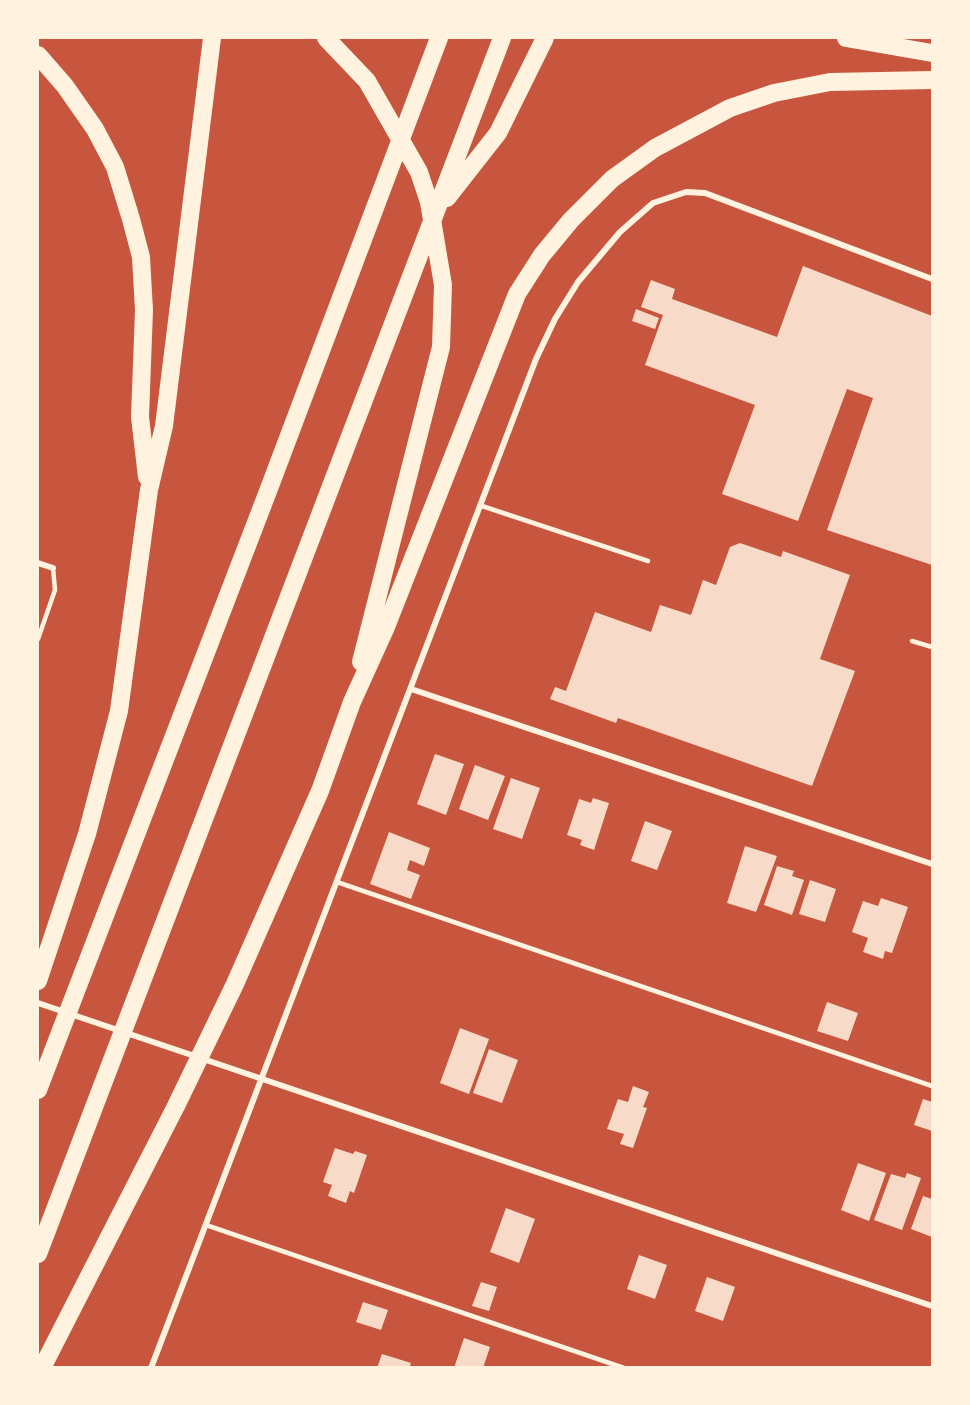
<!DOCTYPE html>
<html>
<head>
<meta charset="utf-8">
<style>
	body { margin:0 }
	#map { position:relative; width:970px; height:1405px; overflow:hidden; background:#c8553d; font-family:Jost,sans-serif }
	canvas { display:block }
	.frame { position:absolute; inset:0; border:39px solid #fff3e0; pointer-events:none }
</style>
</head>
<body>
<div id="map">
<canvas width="970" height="1405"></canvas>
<div class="frame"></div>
</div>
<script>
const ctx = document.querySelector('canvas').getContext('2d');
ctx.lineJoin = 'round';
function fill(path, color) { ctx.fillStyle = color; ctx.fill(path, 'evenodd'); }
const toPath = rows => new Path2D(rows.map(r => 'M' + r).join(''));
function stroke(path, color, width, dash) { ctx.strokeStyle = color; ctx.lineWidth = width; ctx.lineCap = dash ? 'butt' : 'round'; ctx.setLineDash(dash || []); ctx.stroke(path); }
const building = toPath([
	[803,266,932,316,932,565,827,530,873,398,847,389,798,521,722,494,755,405,645,365,663,315,641,307,651,280,675,289,672,299,777,337],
	[636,309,659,318,655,329,632,321],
	[740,543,781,557,783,551,850,575,820,659,855,671,812,786,618,718,616,723,550,699,555,687,566,691,595,612,651,632,660,605,691,615,703,580,716,585,730,547],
	[435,754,464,764,446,815,417,804],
	[475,765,505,776,488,820,459,809],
	[511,778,540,788,522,839,493,829],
	[593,798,609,803,594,850,580,845,582,840,567,835,579,799,591,803],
	[645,821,672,831,657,870,631,861],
	[389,832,430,848,424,866,410,860,407,870,420,875,411,899,370,884],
	[745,846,777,856,756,912,727,903],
	[777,866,794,871,792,876,804,880,792,915,764,905],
	[810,880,836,889,825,922,799,914],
	[881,898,908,907,892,953,885,951,883,959,863,952,868,938,852,932,863,901,878,906],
	[827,1002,858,1013,848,1041,817,1031],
	[460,1028,489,1039,469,1094,440,1083],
	[489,1049,518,1060,502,1103,473,1093],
	[633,1086,649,1092,643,1107,647,1108,633,1148,620,1144,624,1134,607,1129,618,1099,628,1102],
	[923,1099,932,1102,932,1131,914,1125],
	[335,1148,353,1154,355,1151,367,1155,354,1193,350,1191,346,1203,328,1196,332,1185,323,1182],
	[858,1163,886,1173,869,1221,841,1210],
	[907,1173,921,1178,902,1230,874,1220,891,1174,905,1178],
	[923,1196,932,1199,932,1237,911,1229],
	[506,1208,535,1219,519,1263,490,1252],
	[639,1255,667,1265,655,1299,627,1289],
	[707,1277,735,1287,723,1321,695,1311],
	[481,1282,497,1287,489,1311,472,1306],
	[363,1302,388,1310,381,1330,356,1322],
	[464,1338,490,1347,483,1368,454,1368],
	[382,1354,411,1363,409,1368,377,1368]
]);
const service = toPath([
	[482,506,648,561],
	[38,639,55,590,53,568],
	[912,641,932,647],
	[337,882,932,1086],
	[206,1225,624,1368]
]);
const minor = toPath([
	[38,563,53,568],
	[411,689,932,864],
	[38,1003,932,1306],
	[151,1368,536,359,555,319,578,282,620,232,653,203,686,192,705,193,932,279]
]);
const motorway = toPath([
	[326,38,367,81,419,172,429,202,443,285,441,347,361,662],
	[846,38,932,53],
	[38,55,65,86,95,129,115,167,131,219,141,257,144,310,140,417,147,477],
	[447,198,498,133,545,38],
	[38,981,87,834,119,711,149,490,164,426,212,38],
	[38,1090,270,486,439,38],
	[38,1254,502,38],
	[42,1368,176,1106,235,984,320,791,352,702,386,627,517,294,542,255,571,220,612,179,655,148,730,108,774,93,830,82,932,80]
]);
fill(building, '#f7dbc8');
stroke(service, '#fff3e0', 4.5);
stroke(minor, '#fff3e0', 6);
stroke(motorway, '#fff3e0', 18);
</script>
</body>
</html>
